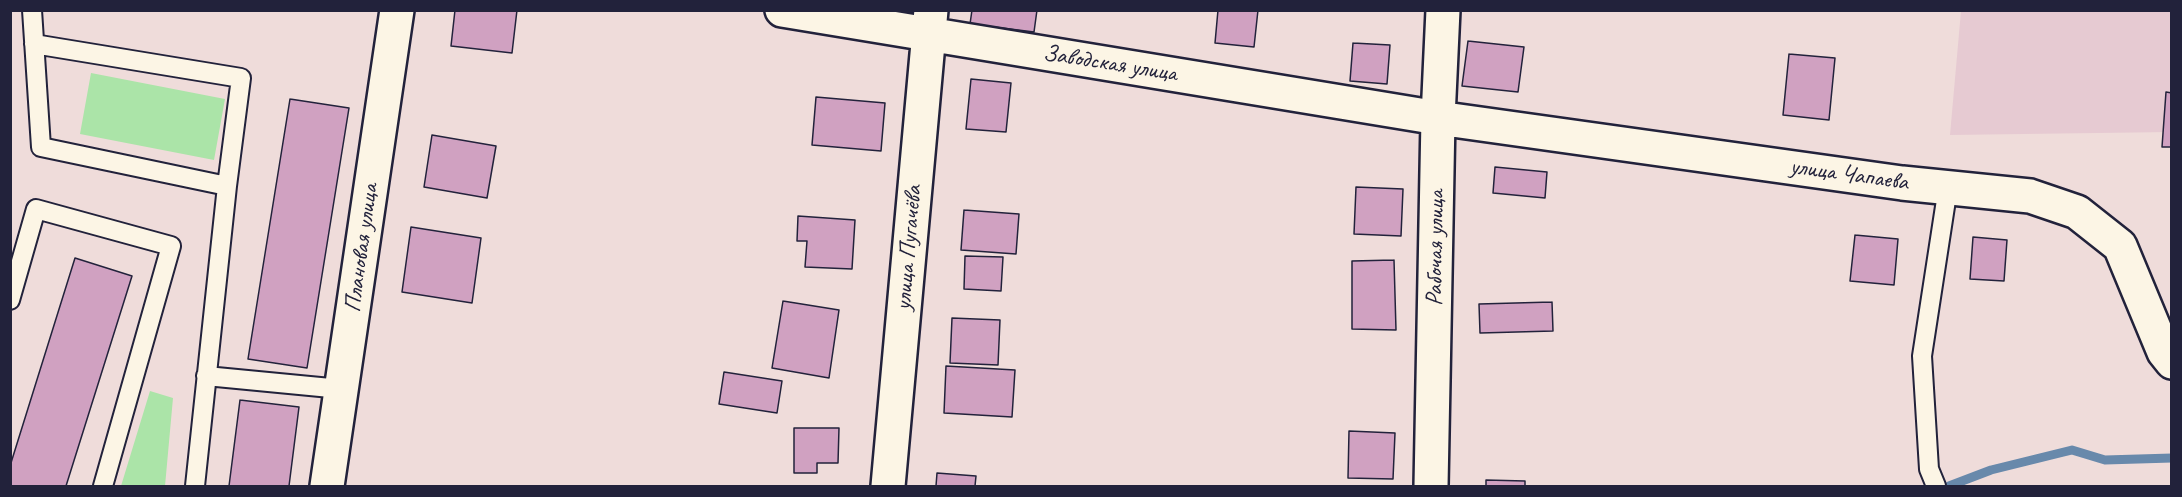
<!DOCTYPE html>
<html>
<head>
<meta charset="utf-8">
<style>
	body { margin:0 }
	#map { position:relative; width:2182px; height:497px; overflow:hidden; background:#efdcda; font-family:Caveat,sans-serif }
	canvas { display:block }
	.frame { position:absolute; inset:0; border:12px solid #22223b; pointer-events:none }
</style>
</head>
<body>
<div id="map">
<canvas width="2182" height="497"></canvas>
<div class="frame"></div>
</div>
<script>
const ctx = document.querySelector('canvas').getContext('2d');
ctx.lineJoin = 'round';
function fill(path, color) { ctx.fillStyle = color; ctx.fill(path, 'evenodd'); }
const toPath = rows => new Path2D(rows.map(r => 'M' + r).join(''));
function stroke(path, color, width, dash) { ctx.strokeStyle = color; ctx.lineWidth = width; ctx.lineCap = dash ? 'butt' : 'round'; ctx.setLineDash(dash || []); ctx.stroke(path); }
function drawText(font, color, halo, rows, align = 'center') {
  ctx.font = font + ' Caveat,sans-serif'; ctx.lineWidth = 4.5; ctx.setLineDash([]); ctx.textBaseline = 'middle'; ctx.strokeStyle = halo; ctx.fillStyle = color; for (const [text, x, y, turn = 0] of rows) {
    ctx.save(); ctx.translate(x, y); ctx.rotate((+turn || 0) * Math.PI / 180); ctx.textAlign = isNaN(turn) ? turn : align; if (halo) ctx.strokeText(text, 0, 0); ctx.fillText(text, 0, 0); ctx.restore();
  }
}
const built = toPath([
	[1961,11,2171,11,2171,132,1950,135]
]);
const green = toPath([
	[91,73,225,99,214,160,80,134],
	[150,391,173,398,165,486,121,486]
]);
const stream = toPath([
	[1949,486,1991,470,2072,450,2105,460,2172,458]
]);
const building = toPath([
	[455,10,517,10,512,53,451,46,455,10],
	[972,10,1037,10,1034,32,970,24,972,10],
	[1218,10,1258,10,1254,47,1215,43,1218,10],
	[1468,41,1524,47,1518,92,1462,86,1468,41],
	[1353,43,1390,45,1387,84,1350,81,1353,43],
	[1789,54,1835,58,1829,120,1783,115,1789,54],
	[971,79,1011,83,1006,132,966,129,971,79],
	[2166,92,2172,93,2172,147,2162,147,2166,92],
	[816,97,885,103,881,151,812,145,816,97],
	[290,99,349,108,307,368,248,359,290,99],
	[432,135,496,146,487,198,424,187,432,135],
	[1495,167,1547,172,1545,198,1493,193,1495,167],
	[1356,187,1403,189,1401,236,1354,234,1356,187],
	[964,210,1019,214,1016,254,961,250,964,210],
	[798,216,855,220,852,269,805,267,807,241,797,241,798,216],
	[411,227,481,238,472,303,402,292,411,227],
	[1855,235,1898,239,1894,285,1850,281,1855,235],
	[1973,237,2007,240,2004,281,1970,279,1973,237],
	[965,256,1003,257,1001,291,964,289,965,256],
	[75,258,132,276,66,486,10,486,10,466,75,258],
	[1394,260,1396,330,1352,329,1352,261,1394,260],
	[783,301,839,310,829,378,772,368,783,301],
	[1552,302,1553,331,1480,333,1479,304,1552,302],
	[952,318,1000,320,998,365,950,363,952,318],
	[946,366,1015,370,1012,417,944,413,946,366],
	[724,372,782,381,777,413,719,404,724,372],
	[240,400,299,407,289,486,229,486,240,400],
	[794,428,839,428,838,463,817,463,817,473,794,473,794,428],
	[1349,431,1395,433,1393,479,1348,478,1349,431],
	[937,473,976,476,975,486,936,486,937,473],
	[1486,480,1525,481,1525,486,1486,486,1486,480]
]);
const service = toPath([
	[32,10,41,147,227,186,195,486],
	[34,44,241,78,227,186],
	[10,300,36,209,171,246,103,486],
	[206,376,341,389],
	[1936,486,1929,469,1922,356,1948,187]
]);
const minor = toPath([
	[782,10,1438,118,1902,183,2030,196,2077,212,2120,246,2164,352,2172,362],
	[327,486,397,10],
	[888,486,931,10],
	[1431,486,1438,118,1443,10]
]);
const streetNames = [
	["Заводская улица",1110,64,9],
	["улица Чапаева",1849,175,8],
	["Плановая улица",362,248,-82],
	["улица Пугачёва",909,248,-85],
	["Рабочая улица",1436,248,-89]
];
fill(built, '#e6cad2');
fill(green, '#abe4a8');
stroke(stream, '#6889ab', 9);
fill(building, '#d0a1c1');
stroke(building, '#22223b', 1.5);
stroke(service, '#22223b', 22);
stroke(minor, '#22223b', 38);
stroke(service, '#fcf5e5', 18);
stroke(minor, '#fcf5e5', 33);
drawText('24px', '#22223b', '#fcf5e5', streetNames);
</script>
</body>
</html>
